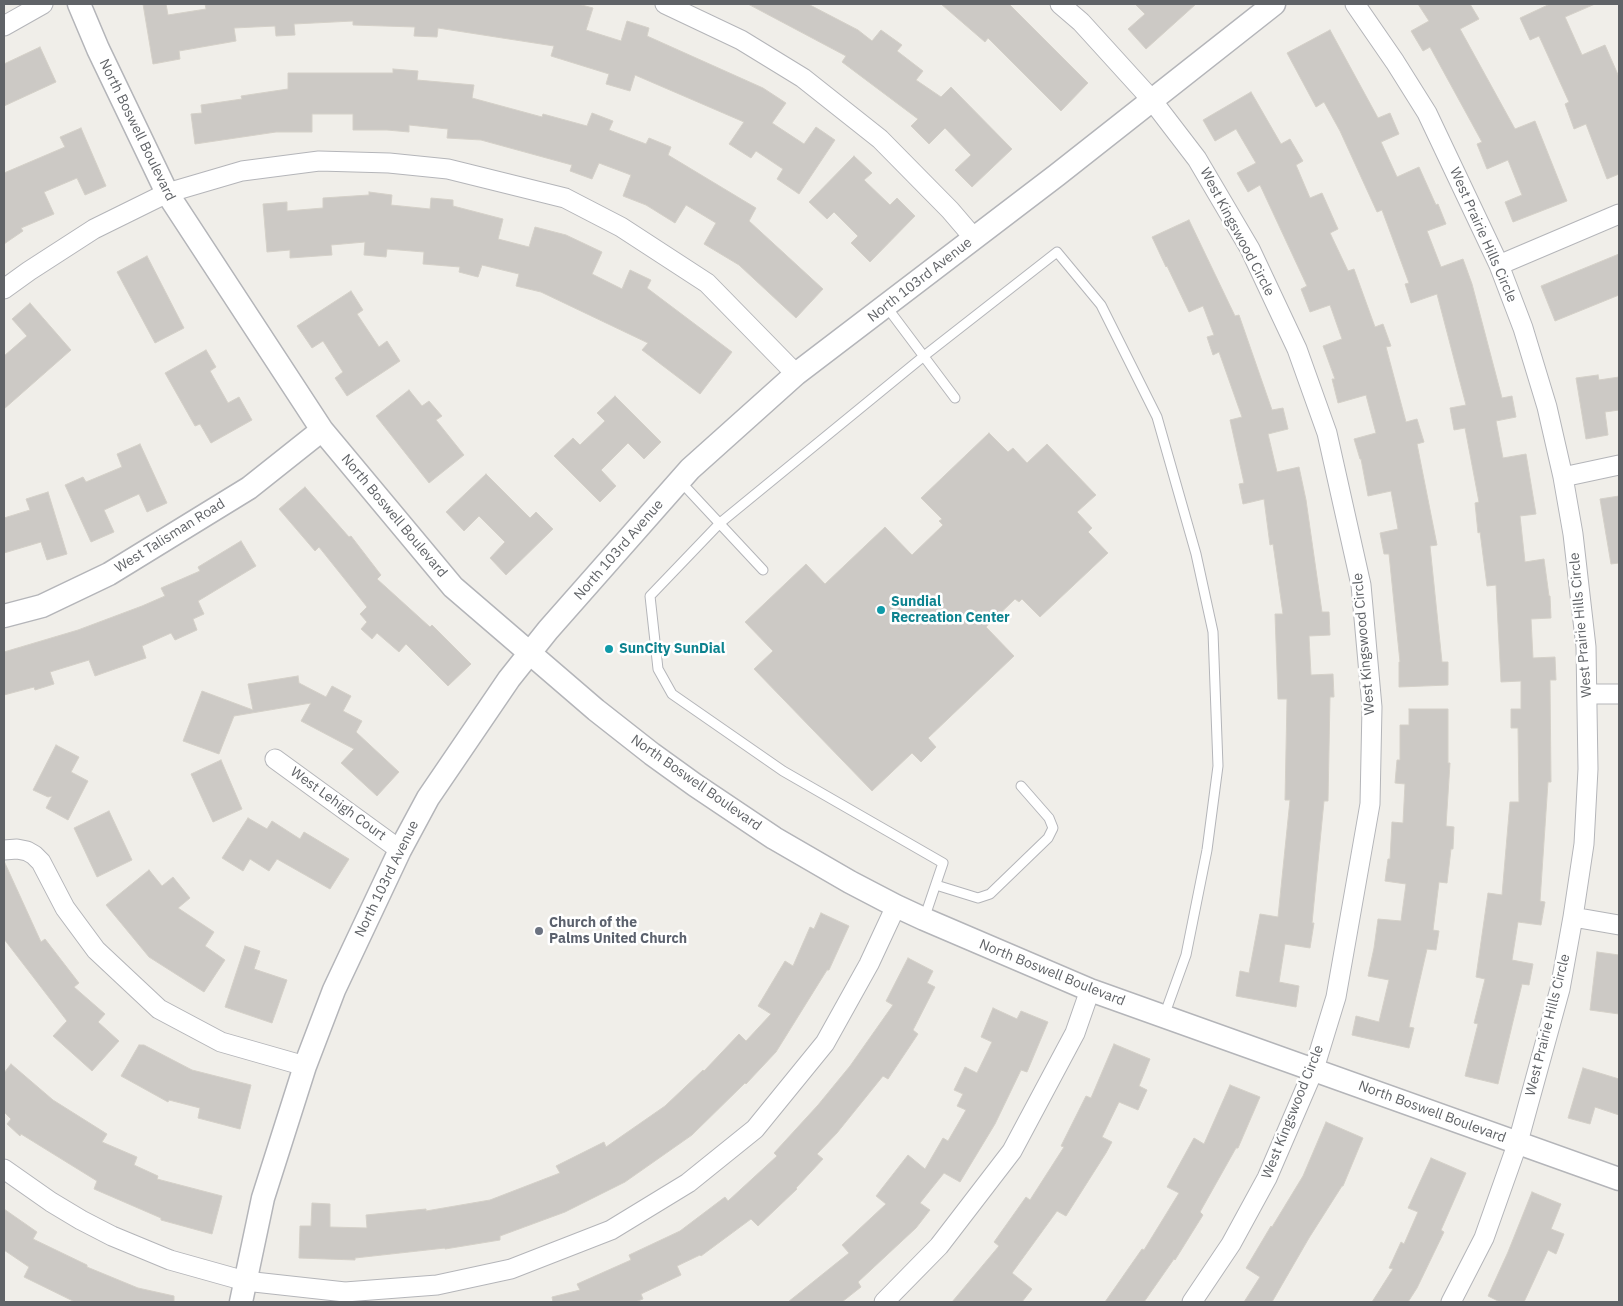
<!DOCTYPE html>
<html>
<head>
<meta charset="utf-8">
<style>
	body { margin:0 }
	#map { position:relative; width:1623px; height:1306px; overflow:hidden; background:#f0eee9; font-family:"IBM Plex Sans",sans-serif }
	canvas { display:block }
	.frame { position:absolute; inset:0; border:5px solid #606367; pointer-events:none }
</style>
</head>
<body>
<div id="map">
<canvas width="1623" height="1306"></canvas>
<div class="frame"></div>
</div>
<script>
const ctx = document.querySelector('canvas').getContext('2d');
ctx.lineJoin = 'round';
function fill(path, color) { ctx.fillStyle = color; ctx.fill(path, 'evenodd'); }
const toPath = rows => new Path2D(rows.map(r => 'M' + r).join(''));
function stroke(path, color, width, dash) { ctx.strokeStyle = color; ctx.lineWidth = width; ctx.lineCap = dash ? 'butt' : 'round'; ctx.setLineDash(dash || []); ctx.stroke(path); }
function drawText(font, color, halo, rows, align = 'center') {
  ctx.font = font + ' "IBM Plex Sans",sans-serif'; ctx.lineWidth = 5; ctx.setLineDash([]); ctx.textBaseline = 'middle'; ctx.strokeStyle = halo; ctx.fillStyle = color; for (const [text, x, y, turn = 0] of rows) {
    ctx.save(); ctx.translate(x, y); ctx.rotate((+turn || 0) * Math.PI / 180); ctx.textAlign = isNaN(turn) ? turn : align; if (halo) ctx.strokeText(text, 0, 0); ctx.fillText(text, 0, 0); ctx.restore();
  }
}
const building = toPath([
	[143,4,166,4,168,15,206,9,205,4,578,4,593,8,586,30,621,41,627,21,649,28,647,36,763,88,786,103,772,123,804,144,816,127,835,140,799,194,777,179,783,169,756,151,751,158,729,144,744,122,635,75,630,91,606,84,609,74,551,56,554,46,438,28,437,37,414,36,415,27,353,25,353,21,294,24,295,35,276,36,275,26,234,28,236,41,179,51,180,59,153,64,143,4],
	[748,4,808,4,858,30,872,41,881,30,902,45,897,51,923,71,916,80,941,97,951,87,1012,149,972,187,955,170,971,155,945,128,929,144,911,126,918,119,842,62,846,56,748,4],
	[941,4,1009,4,1088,83,1061,111,988,38,985,42,941,4],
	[1135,4,1196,4,1146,49,1128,29,1145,14,1135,4],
	[1418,4,1470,4,1479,19,1460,29,1515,129,1535,121,1567,201,1513,222,1505,202,1522,195,1508,160,1487,169,1477,144,1482,142,1430,47,1423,51,1411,31,1429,21,1418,4],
	[1550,4,1595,4,1565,17,1582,55,1605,45,1619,77,1619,174,1607,179,1586,124,1574,129,1565,104,1569,102,1539,36,1530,40,1520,18,1550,4],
	[1330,30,1378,118,1390,113,1399,134,1381,142,1397,177,1419,167,1436,205,1438,204,1446,224,1427,231,1441,267,1463,259,1472,284,1502,398,1512,396,1516,417,1496,421,1503,458,1526,454,1536,514,1520,516,1525,562,1544,559,1549,596,1550,596,1551,618,1531,619,1533,658,1555,657,1556,680,1550,680,1551,782,1548,782,1540,901,1545,902,1541,925,1518,922,1512,960,1533,964,1529,985,1522,984,1498,1084,1465,1076,1478,1024,1474,1023,1485,979,1476,977,1488,893,1502,895,1510,802,1519,802,1518,728,1511,728,1511,709,1521,709,1521,681,1501,682,1496,585,1487,586,1480,532,1478,533,1475,503,1479,502,1465,428,1454,430,1450,408,1466,405,1437,294,1411,303,1405,284,1409,283,1382,210,1377,212,1340,131,1324,102,1316,107,1287,53,1330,30],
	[40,47,56,82,4,106,4,64,40,47],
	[393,69,418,71,417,80,474,85,472,98,542,117,543,114,587,126,592,113,613,121,609,130,646,144,649,138,671,147,668,155,756,208,749,221,823,289,796,318,739,265,704,244,716,223,686,205,675,223,646,205,623,196,631,175,599,163,592,179,570,171,572,165,481,140,447,138,448,129,409,125,409,132,387,130,353,130,353,114,312,114,312,132,276,132,195,144,191,114,202,113,201,105,242,99,241,96,288,89,288,73,393,73,393,69],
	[1251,92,1281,144,1290,139,1303,161,1296,165,1310,198,1322,193,1338,229,1330,233,1348,271,1354,269,1375,327,1383,324,1391,346,1386,347,1406,422,1417,419,1424,442,1417,444,1437,545,1430,546,1442,662,1448,662,1448,685,1399,687,1399,662,1400,662,1389,554,1384,554,1380,533,1398,529,1391,491,1368,496,1361,459,1360,459,1354,439,1376,433,1366,395,1338,403,1332,379,1335,379,1323,346,1342,339,1330,305,1310,312,1301,289,1307,286,1260,185,1248,192,1237,173,1256,163,1236,129,1215,141,1203,120,1251,92],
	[81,128,106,186,85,195,77,178,44,192,54,214,21,228,23,231,4,244,4,173,65,147,60,137,81,128],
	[854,156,872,173,864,180,890,205,897,198,915,216,870,262,851,243,858,236,834,212,827,219,809,202,854,156],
	[369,192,392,195,391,205,430,209,431,198,453,200,453,206,503,219,498,239,529,247,535,227,566,235,602,252,592,274,622,289,630,270,651,280,647,288,732,352,700,394,642,350,648,343,541,292,516,286,519,274,482,265,478,277,459,272,460,267,423,264,424,252,387,249,386,257,364,255,365,242,331,245,332,255,290,258,290,250,267,252,263,204,287,202,287,211,323,208,323,198,369,195,369,192],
	[1189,220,1235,316,1239,315,1272,410,1283,408,1288,429,1268,434,1277,472,1299,467,1306,500,1322,612,1329,612,1330,635,1309,636,1311,675,1333,674,1334,697,1330,697,1328,801,1324,801,1312,923,1314,923,1310,948,1285,944,1279,982,1299,986,1296,1007,1236,996,1240,971,1249,973,1260,914,1278,917,1290,800,1285,800,1287,699,1278,699,1275,614,1283,614,1273,544,1270,545,1264,499,1243,504,1239,484,1244,483,1230,420,1242,417,1219,352,1213,355,1207,337,1214,335,1203,306,1189,312,1167,266,1166,267,1152,237,1189,220],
	[1619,254,1619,295,1555,321,1541,286,1619,254],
	[147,256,184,328,155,343,117,272,147,256],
	[351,291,363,310,357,314,379,347,387,341,400,361,347,396,335,378,343,372,323,341,312,348,297,326,351,291],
	[30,303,71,350,4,409,4,356,27,336,12,319,30,303],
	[206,350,216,367,210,371,228,403,239,397,252,420,211,443,200,424,195,426,165,373,206,350],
	[1598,375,1599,380,1619,377,1619,410,1605,412,1608,435,1586,439,1576,378,1598,375],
	[409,390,422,406,429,401,442,416,436,420,464,455,429,483,376,416,409,390],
	[615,396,661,442,644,459,628,443,601,470,616,486,600,502,554,456,573,438,580,445,605,421,597,413,615,396],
	[989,433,1008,452,1013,448,1027,463,1047,444,1096,495,1077,512,1092,528,1088,532,1108,553,1040,617,1022,599,1019,602,1015,599,986,627,1014,656,928,738,936,747,921,762,912,753,872,791,754,669,773,651,745,622,806,564,825,584,885,527,912,555,943,525,939,521,942,519,921,498,989,433],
	[140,444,167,503,147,512,139,494,104,510,114,532,91,542,65,485,83,477,86,482,122,467,117,454,140,444],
	[486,474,530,518,536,512,553,529,506,575,490,558,505,542,479,516,464,531,446,512,486,474],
	[305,487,349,537,351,536,381,575,377,579,430,627,432,625,471,664,448,686,406,644,399,652,377,633,372,639,361,629,367,622,360,614,367,607,319,547,315,551,279,509,305,487],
	[48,492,67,554,47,560,41,542,4,553,4,518,30,510,26,499,48,492],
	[1619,496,1619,563,1611,564,1600,499,1619,496],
	[241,541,256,566,198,601,204,614,193,619,197,630,175,640,171,633,142,646,146,658,95,676,89,660,50,672,54,684,35,690,34,687,4,695,4,652,78,630,142,606,165,596,161,588,200,571,198,567,241,541],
	[298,676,299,683,326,697,332,686,351,696,343,711,362,721,356,732,399,772,377,796,341,763,354,749,301,721,311,703,234,716,219,754,183,741,202,691,253,710,248,684,298,676],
	[1409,709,1448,709,1448,763,1450,763,1446,826,1454,827,1453,849,1451,849,1447,883,1439,882,1433,930,1439,931,1436,950,1427,949,1409,1027,1414,1028,1409,1048,1352,1035,1356,1016,1379,1022,1389,980,1368,976,1374,948,1378,919,1401,921,1406,884,1385,881,1388,859,1390,859,1392,822,1403,823,1405,784,1395,783,1397,760,1400,760,1400,725,1409,725,1409,709],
	[56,745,79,757,71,772,88,781,68,820,46,808,52,796,48,797,33,790,56,745],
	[221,760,242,809,213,822,191,774,221,760],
	[109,811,132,860,97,877,74,828,109,811],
	[248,818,267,829,272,821,300,839,304,832,349,859,330,889,277,859,269,871,250,859,243,871,222,858,248,818],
	[4,861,41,942,45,939,79,983,74,987,105,1014,98,1022,119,1041,92,1071,53,1036,67,1021,4,939,4,861],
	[149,870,162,886,173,877,190,898,178,908,214,932,205,946,225,960,204,992,149,957,106,905,149,870],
	[821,913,849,926,829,970,827,970,776,1052,746,1084,745,1083,692,1135,625,1182,565,1212,500,1236,500,1240,445,1249,445,1248,355,1258,355,1260,299,1258,300,1226,311,1226,312,1203,330,1204,330,1227,367,1228,366,1215,426,1209,426,1211,490,1200,560,1173,556,1166,604,1142,606,1147,665,1106,703,1070,704,1071,739,1034,746,1041,771,1014,758,1006,785,961,793,966,810,927,814,929,821,913],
	[245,946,260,951,254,969,287,980,272,1023,225,1007,245,946],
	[1597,952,1619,955,1619,1014,1590,1010,1597,952],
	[908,958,933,971,927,983,935,987,913,1030,918,1034,888,1079,883,1076,837,1133,817,1154,823,1159,796,1188,797,1189,758,1226,751,1219,701,1256,700,1255,677,1266,681,1275,641,1294,643,1299,635,1302,553,1302,552,1297,580,1290,577,1284,631,1260,629,1255,680,1231,725,1197,728,1201,777,1156,774,1153,818,1105,850,1066,893,1005,886,1001,908,958],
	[993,1008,1017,1019,1021,1011,1048,1022,1027,1072,1021,1070,995,1124,960,1182,944,1173,920,1203,930,1210,916,1228,858,1282,861,1287,842,1302,788,1302,849,1253,842,1245,886,1204,876,1196,908,1155,925,1169,943,1138,948,1141,966,1110,957,1106,963,1094,954,1090,965,1067,977,1073,992,1042,981,1037,993,1008],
	[1114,1044,1150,1059,1139,1086,1147,1090,1138,1110,1119,1102,1102,1137,1112,1142,1106,1153,1066,1216,1057,1211,1012,1273,1032,1289,1022,1302,952,1302,999,1246,994,1242,1026,1197,1030,1200,1064,1147,1061,1146,1086,1096,1091,1098,1114,1044],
	[139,1045,144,1045,192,1070,251,1085,240,1129,198,1118,200,1108,169,1100,168,1102,121,1076,139,1045],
	[11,1064,53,1100,107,1134,102,1142,137,1157,134,1165,158,1176,157,1179,222,1196,212,1234,161,1220,161,1218,94,1189,97,1181,21,1134,20,1136,7,1124,11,1119,4,1112,4,1073,11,1064],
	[1583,1068,1619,1079,1619,1115,1595,1107,1590,1124,1568,1118,1583,1068],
	[1230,1085,1260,1097,1238,1148,1236,1148,1200,1212,1203,1215,1175,1260,1174,1259,1144,1302,1105,1302,1142,1249,1144,1250,1179,1193,1167,1187,1194,1138,1204,1144,1230,1085],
	[1326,1122,1363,1138,1343,1186,1342,1186,1309,1238,1272,1302,1244,1302,1260,1277,1246,1268,1271,1226,1272,1227,1303,1176,1326,1122],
	[1431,1158,1466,1173,1441,1230,1444,1232,1417,1288,1408,1302,1372,1302,1393,1269,1389,1268,1401,1242,1404,1244,1418,1212,1408,1208,1431,1158],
	[1532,1192,1561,1204,1551,1229,1564,1234,1556,1254,1548,1250,1524,1302,1500,1302,1488,1296,1508,1252,1532,1192],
	[4,1209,37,1232,33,1239,87,1265,87,1267,138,1288,174,1296,174,1302,75,1302,24,1277,29,1267,4,1250,4,1209]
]);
const service = toPath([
	[886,306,955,398],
	[680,481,763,570],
	[936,885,978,898,990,894,1048,838,1053,828,1049,818,1021,786],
	[924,919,943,863,783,771,672,694,658,669,650,596,720,523,924,356,1057,252,1101,305,1157,417,1196,554,1213,632,1218,766,1207,850,1186,955,1164,1016]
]);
const minor = toPath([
	[665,4,741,40,803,78,880,139,950,210,974,238],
	[1060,4,1081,22,1151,99,1197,159,1250,249,1297,349,1327,433,1361,585,1372,707,1370,804,1336,997,1314,1069,1267,1178,1231,1244,1192,1302],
	[1355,4,1395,62,1427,113,1499,265,1523,328,1547,407,1563,477,1573,534,1586,647,1588,769,1584,844,1573,917,1560,989,1518,1142,1484,1238,1451,1302],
	[4,26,43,4],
	[1499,265,1619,214],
	[4,289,29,271,94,229,167,193,242,171,319,161,389,163,448,169,565,198,621,227,707,283,796,374],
	[1563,477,1619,465],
	[1587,694,1619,694],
	[275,759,400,850],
	[4,850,17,849,27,851,34,855,41,862,65,908,96,950,159,1009,221,1042,305,1066],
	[1573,917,1619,925],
	[4,1169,51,1202,81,1220,112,1236,170,1260,245,1281,345,1292,437,1285,511,1269,611,1230,688,1183,755,1129,825,1043,869,964,896,906],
	[884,1302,939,1246,1012,1151,1075,1033,1090,990]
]);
const tertiary = toPath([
	[79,4,98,49,167,193,322,430,453,587,596,710,652,754,695,785,774,838,850,882,896,906,924,919,1090,990,1619,1179],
	[4,616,42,606,109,574,249,488,322,430],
	[241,1302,263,1198,305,1066,334,990,400,850,428,798,509,679,548,630,690,469,796,374,1057,175,1274,4]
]);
const markers = [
	[881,610,5,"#0f9aa8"],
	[609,649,5,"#0f9aa8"],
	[539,931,5,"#6b7280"]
];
const streetNames = [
	["North Boswell Boulevard",137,130,64],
	["West Kingswood Circle",1237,232,62],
	["West Prairie Hills Circle",1483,235,66],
	["North 103rd Avenue",920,280,-38],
	["North Boswell Boulevard",394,516,50],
	["West Talisman Road",170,536,-32],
	["North 103rd Avenue",619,550,-49],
	["West Prairie Hills Circle",1581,625,-95],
	["West Kingswood Circle",1364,644,-95],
	["North Boswell Boulevard",696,783,35],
	["West Lehigh Court",338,804,36],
	["North 103rd Avenue",387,879,-64],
	["North Boswell Boulevard",1052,973,22],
	["West Prairie Hills Circle",1548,1025,-76],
	["West Kingswood Circle",1293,1112,-68],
	["North Boswell Boulevard",1432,1112,20]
];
const cultureNames = [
	["Sundial",891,602],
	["Recreation Center",891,618],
	["SunCity SunDial",619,649]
];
const worshipNames = [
	["Church of the",549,923],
	["Palms United Church",549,939]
];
fill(building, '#ccc9c5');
stroke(building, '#d4d0c8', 1);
stroke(service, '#b4b5b9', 11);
stroke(minor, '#b4b5b9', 21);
stroke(tertiary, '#b4b5b9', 25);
stroke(service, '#fff', 9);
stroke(minor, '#fff', 19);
stroke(tertiary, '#fff', 22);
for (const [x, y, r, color] of markers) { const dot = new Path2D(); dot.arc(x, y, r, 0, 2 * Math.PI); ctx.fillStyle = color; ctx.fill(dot); stroke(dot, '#fff', 2); }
drawText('14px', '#606367', '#fff', streetNames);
drawText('bold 14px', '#0d838f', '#fff', cultureNames, 'left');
drawText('bold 14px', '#5b616d', '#fff', worshipNames, 'left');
</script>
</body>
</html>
